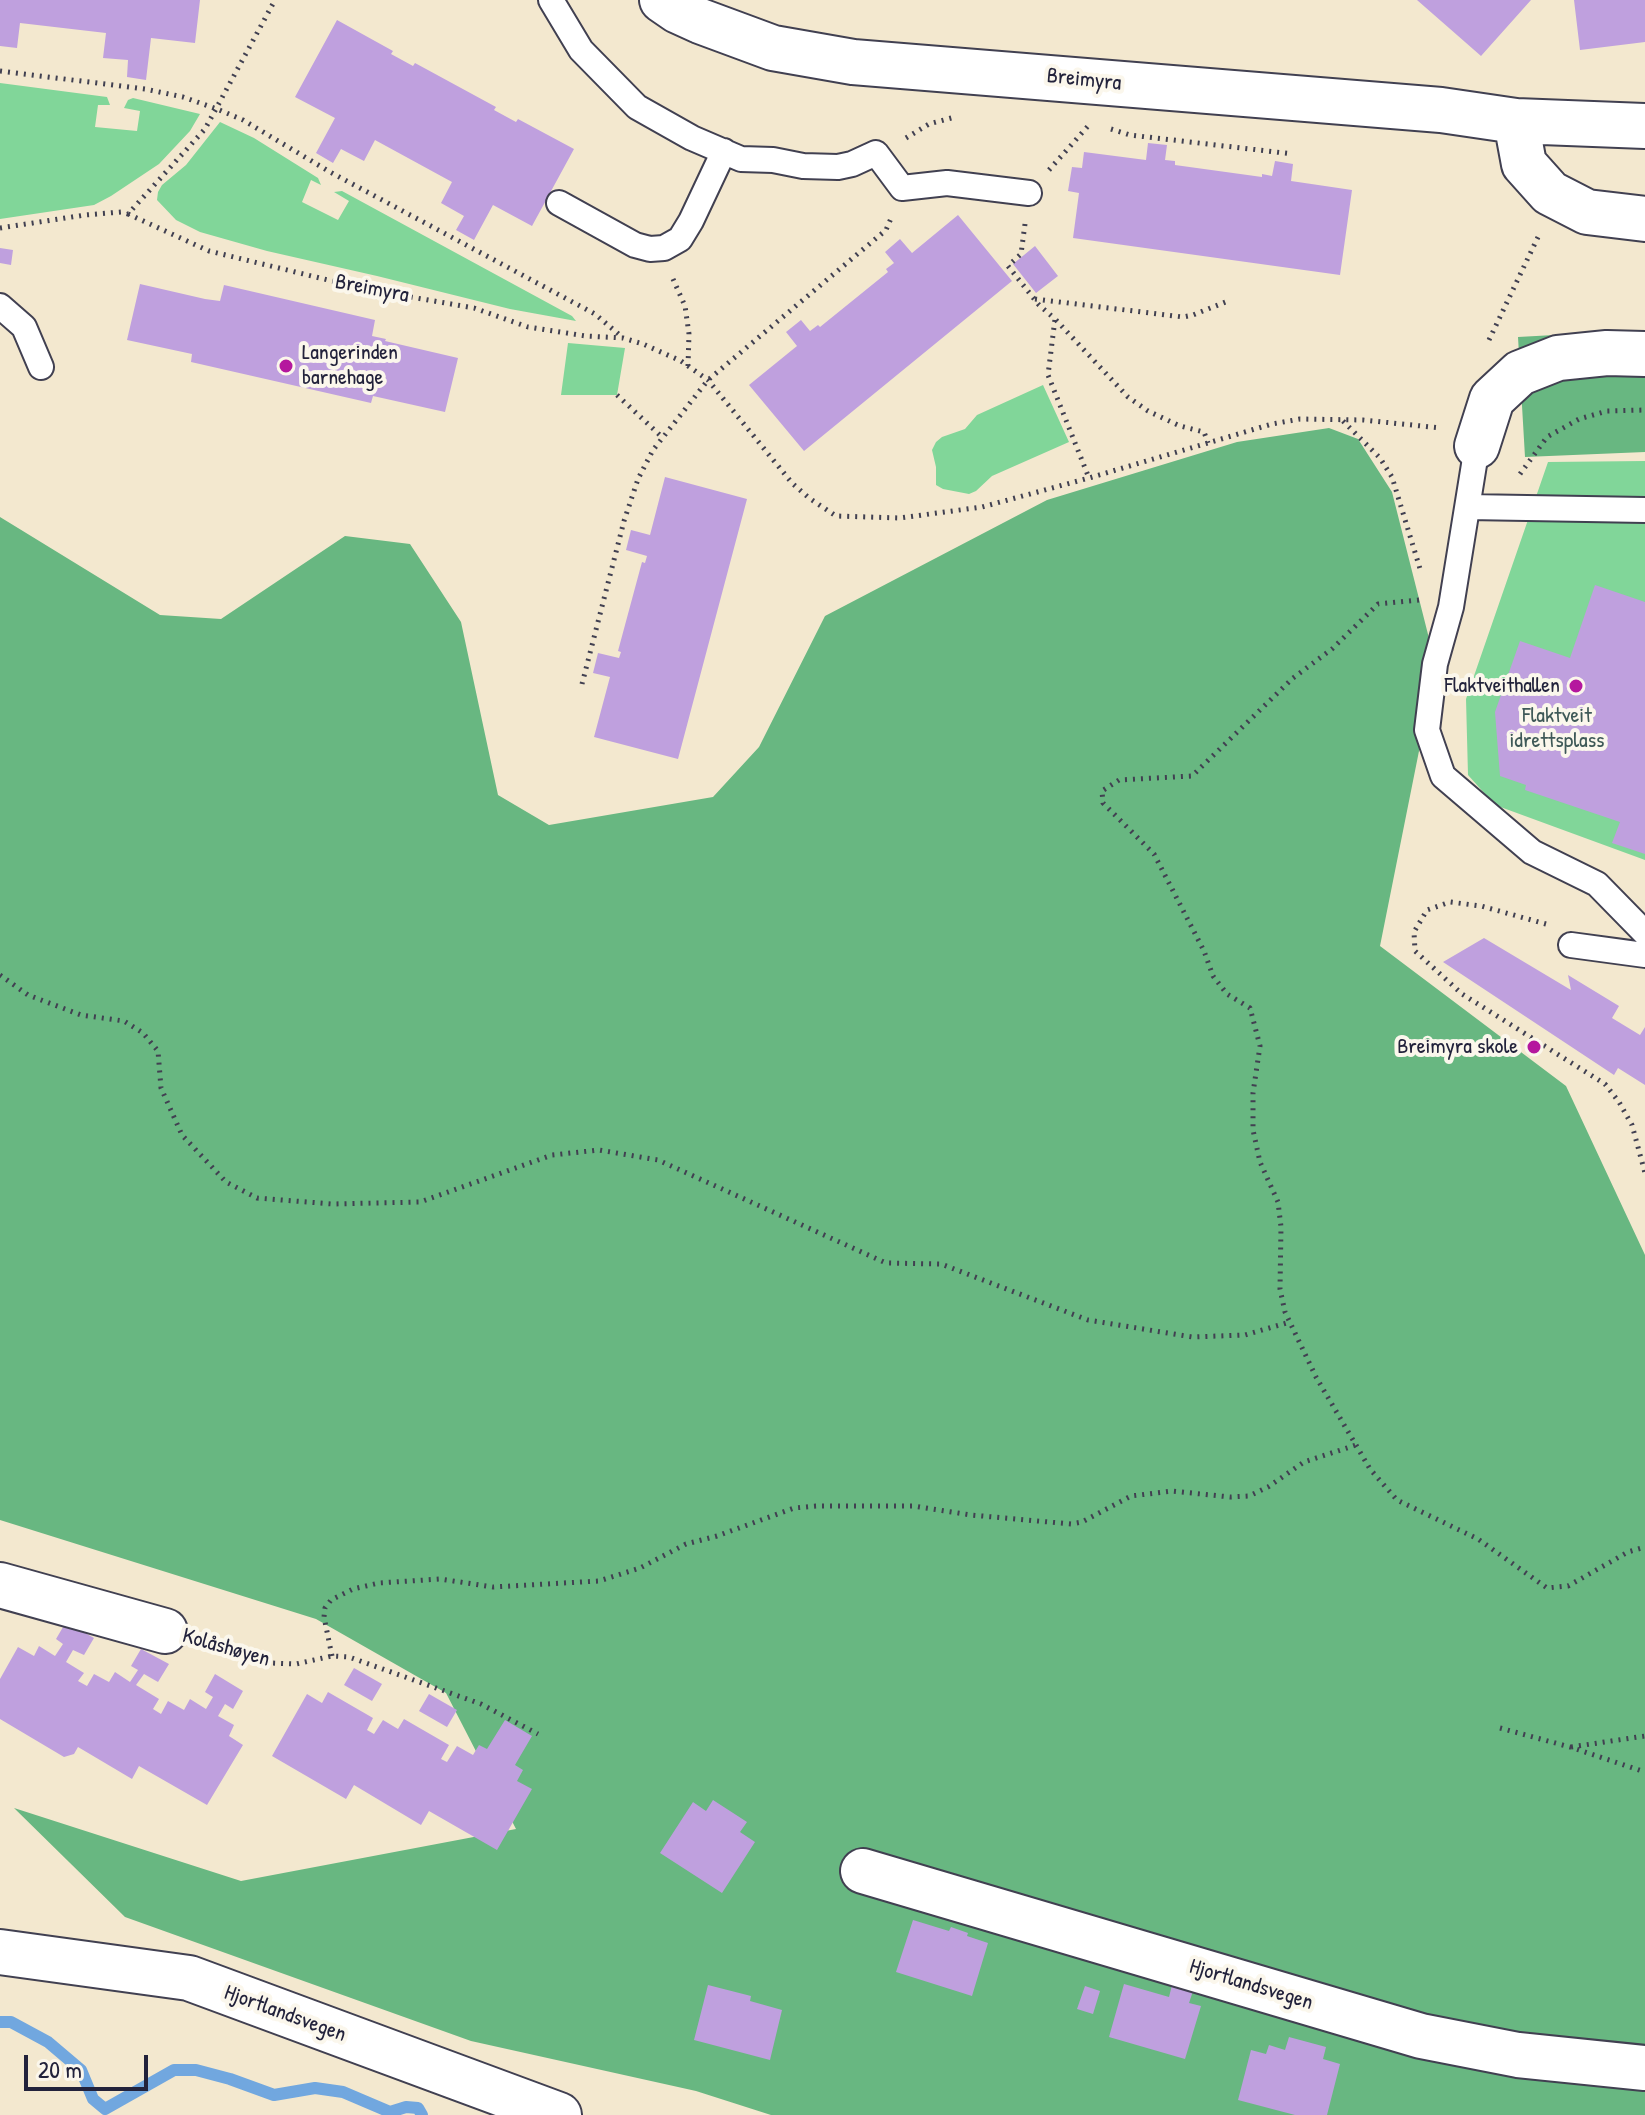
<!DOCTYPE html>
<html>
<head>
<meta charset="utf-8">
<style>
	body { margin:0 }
	#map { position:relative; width:1645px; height:2115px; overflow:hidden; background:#f3e8cf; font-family:"Patrick Hand",sans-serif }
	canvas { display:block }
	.scale { position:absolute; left:24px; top:2055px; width:124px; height:36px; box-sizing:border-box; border:4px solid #22223b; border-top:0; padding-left:10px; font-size:24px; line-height:28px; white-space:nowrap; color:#22223b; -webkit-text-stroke:6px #fbf7ec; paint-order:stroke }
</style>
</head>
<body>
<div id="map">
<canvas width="1645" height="2115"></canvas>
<div class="scale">20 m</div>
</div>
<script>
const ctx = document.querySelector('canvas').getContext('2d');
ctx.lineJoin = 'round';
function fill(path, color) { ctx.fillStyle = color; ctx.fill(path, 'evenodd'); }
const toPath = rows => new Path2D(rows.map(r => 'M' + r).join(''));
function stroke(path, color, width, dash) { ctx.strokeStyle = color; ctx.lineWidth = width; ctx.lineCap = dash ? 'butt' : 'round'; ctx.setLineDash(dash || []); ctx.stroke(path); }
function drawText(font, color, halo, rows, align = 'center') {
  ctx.font = font + ' "Patrick Hand",sans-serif'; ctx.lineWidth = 8; ctx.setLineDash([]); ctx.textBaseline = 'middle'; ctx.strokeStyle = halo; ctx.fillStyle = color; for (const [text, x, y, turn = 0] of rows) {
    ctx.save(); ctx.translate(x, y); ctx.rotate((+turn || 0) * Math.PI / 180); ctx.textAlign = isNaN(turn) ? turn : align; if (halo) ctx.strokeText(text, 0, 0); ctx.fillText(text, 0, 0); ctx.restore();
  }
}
const green = toPath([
	[0,83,107,97,110,105,98,105,95,127,137,131,140,111,124,108,128,100,133,98,200,114,190,131,159,164,111,196,94,205,0,219],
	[220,122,254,138,318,178,321,185,311,180,302,202,338,220,349,201,334,192,342,191,572,316,576,321,510,309,377,276,267,251,200,232,176,220,157,200,158,192,162,185,186,165],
	[568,343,625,348,617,395,561,395],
	[1043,385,1069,442,992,476,976,491,969,494,943,489,936,485,936,467,932,450,936,442,942,437,965,429,977,415],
	[1645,461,1645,860,1495,805,1468,775,1466,699,1548,462]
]);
const forest = toPath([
	[1645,330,1645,452,1525,457,1518,337],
	[1329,428,1358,439,1392,492,1436,666,1380,946,1566,1086,1645,1255,1645,2115,771,2115,696,2091,471,2041,125,1917,14,1808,241,1881,516,1829,446,1693,316,1619,0,1520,0,517,160,615,221,619,345,536,410,544,461,622,498,795,549,825,713,797,759,747,825,616,1047,500,1237,442]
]);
const stream = toPath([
	[0,2022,11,2022,48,2042,81,2070,93,2099,105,2109,174,2070,196,2070,230,2079,274,2095,315,2088,343,2092,390,2112,406,2107,418,2108,422,2115]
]);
const building = toPath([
	[0,0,200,0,195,43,151,38,146,80,127,77,128,60,103,58,106,33,20,23,17,48,0,46],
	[1417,0,1531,0,1481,56],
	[1574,0,1645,0,1645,42,1580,50],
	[337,20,393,51,391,54,413,66,415,63,496,107,494,110,516,122,518,119,574,149,532,226,493,205,474,240,456,230,464,216,441,203,452,182,375,140,364,161,341,149,333,163,316,153,335,118,295,97],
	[1148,143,1167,145,1165,160,1175,161,1175,165,1262,177,1262,174,1272,176,1275,161,1293,164,1291,181,1352,190,1340,275,1073,238,1079,193,1068,191,1072,167,1082,168,1084,152,1146,160],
	[958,215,1012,281,804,451,749,385,797,346,786,332,801,320,810,331,818,325,820,327,888,272,886,269,894,263,885,252,900,239,912,253],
	[1035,246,1058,276,1036,293,1013,264],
	[0,248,13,250,11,265,0,263],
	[140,284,205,299,220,301,224,285,375,320,372,336,386,339,385,341,458,358,445,412,373,396,371,403,191,362,192,354,127,340],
	[665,477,747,499,678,759,594,737,610,677,593,673,598,653,619,658,621,652,618,651,642,562,645,563,647,556,626,550,631,530,650,535],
	[1595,585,1645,602,1645,854,1612,843,1620,822,1525,790,1526,785,1500,776,1495,712,1520,641,1570,658],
	[1484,938,1571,990,1568,975,1619,1006,1612,1018,1640,1035,1645,1027,1645,1085,1618,1068,1614,1075,1443,962],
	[66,1622,94,1638,84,1655,73,1650,66,1662,84,1673,78,1681,87,1686,94,1674,109,1682,115,1672,130,1682,138,1670,131,1666,141,1649,169,1664,158,1682,144,1674,136,1685,159,1699,153,1709,161,1714,168,1701,184,1710,190,1699,206,1709,213,1697,205,1692,215,1674,243,1691,233,1709,225,1704,218,1716,234,1725,229,1736,243,1745,207,1805,139,1766,132,1779,78,1747,74,1754,64,1757,0,1719,0,1679,18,1647,34,1656,39,1646,55,1656,63,1644,56,1639],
	[354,1668,382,1684,372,1701,344,1685],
	[328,1692,373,1718,367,1730,374,1734,383,1720,398,1729,404,1719,449,1745,441,1759,447,1762,457,1746,473,1755,479,1745,487,1749,505,1720,532,1736,515,1765,523,1770,517,1781,532,1789,497,1850,429,1811,421,1825,354,1785,346,1799,272,1756,307,1694,322,1703],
	[429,1694,457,1710,447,1727,419,1711],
	[713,1800,747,1822,740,1832,755,1842,722,1893,660,1853,693,1802,706,1811],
	[913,1920,949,1931,951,1927,968,1933,967,1936,988,1943,972,1996,896,1972],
	[1124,1984,1169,1997,1172,1985,1193,1991,1189,2003,1201,2006,1185,2059,1109,2037],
	[708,1985,751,1996,750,2001,782,2010,770,2060,694,2040],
	[1085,1986,1100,1991,1093,2014,1077,2009],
	[1289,2037,1326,2047,1323,2059,1340,2064,1327,2115,1295,2115,1238,2100,1251,2050,1266,2054,1269,2045,1285,2050]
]);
const path = toPath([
	[0,71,145,89,183,97,217,109,243,120,330,172,595,314,622,337],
	[1111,129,1130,135,1293,154],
	[906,138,929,124,955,117],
	[1049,170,1088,126],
	[128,214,209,251,365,289,474,308,528,327,586,336,623,338,643,344,681,361,708,380,792,483,809,498,836,516,900,518,982,507,1089,478,1272,424,1300,419,1363,420,1441,428],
	[1025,224,1021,254,1008,266,1039,305,1055,319,1048,375,1089,478],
	[0,228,85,215,121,212,128,214,205,129,275,0],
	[673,279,685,306,689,334,688,366],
	[1035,299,1183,317,1193,315,1228,301],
	[1056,320,1128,397,1148,411,1180,426,1204,432,1208,443],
	[1489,340,1538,237,1537,233],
	[617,395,662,437],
	[1343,421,1380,458,1392,477,1421,572],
	[1520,474,1547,437,1579,419,1607,411,1645,410],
	[1419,600,1378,604,1332,649,1293,678,1192,776,1119,780,1102,791,1103,803,1154,854,1204,951,1213,976,1227,994,1250,1008,1260,1046,1253,1093,1253,1130,1260,1162,1278,1202,1281,1227,1280,1289,1285,1312,1316,1377,1370,1469,1397,1500,1478,1539,1547,1588,1568,1586,1628,1552,1645,1547],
	[582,684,624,521,638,479,653,450,708,380,886,230,892,216],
	[1546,924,1481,906,1450,902,1427,910,1414,932,1415,951,1462,994,1605,1084,1619,1102,1632,1125,1645,1173],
	[0,975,28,995,81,1015,124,1021,143,1033,158,1051,161,1088,182,1135,226,1182,257,1198,332,1204,420,1202,552,1155,599,1150,658,1160,886,1263,941,1264,1088,1320,1192,1337,1245,1335,1290,1322],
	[204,1643,271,1663,296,1664,332,1656,349,1657,481,1704,538,1734],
	[332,1656,324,1617,325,1608,331,1600,353,1589,379,1583,440,1579,493,1587,599,1581,640,1568,686,1544,717,1536,794,1508,816,1506,913,1506,971,1515,1071,1524,1082,1522,1131,1496,1172,1491,1230,1497,1249,1496,1268,1487,1304,1462,1356,1445],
	[1500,1728,1570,1747,1645,1772],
	[1571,1747,1645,1736]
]);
const lane = toPath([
	[551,0,581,50,637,107,692,138,741,159,773,160,803,166,838,167,852,164,876,153,902,188,947,183,1029,193],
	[559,203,635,245,650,249,664,248,680,239,691,221,724,151],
	[0,306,24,327,41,367],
	[1477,446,1451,607,1435,664,1427,730,1443,776,1532,852,1597,884,1645,933],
	[1468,507,1645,510],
	[1571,945,1645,955]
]);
const street = toPath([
	[662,0,678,11,700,21,773,48,853,62,1441,110,1516,121,1645,126],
	[1516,121,1524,164,1550,193,1587,212,1645,219],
	[1477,446,1492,399,1520,373,1558,358,1607,353,1645,354],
	[0,1585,165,1631],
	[863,1871,1421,2036,1518,2055,1645,2068]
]);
const secondary = toPath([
	[0,1952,189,1978,559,2115]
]);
const markers = [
	[286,366,8,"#b5179e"],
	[1576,686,8,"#b5179e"],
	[1534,1047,8,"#b5179e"]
];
const streetNames = [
	["Breimyra",1084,80,6],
	["Breimyra",372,289,11],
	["Kolåshøyen",226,1648,16],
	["Hjortlandsvegen",1251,1985,17],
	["Hjortlandsvegen",285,2014,20]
];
const poiNames = [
	["Langerinden",302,353,"left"],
	["barnehage",302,378,"left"],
	["Flaktveithallen",1560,686],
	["Breimyra skole",1518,1047]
];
const parkNames = [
	["Flaktveit",1557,716],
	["idrettsplass",1557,741]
];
fill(green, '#81d699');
fill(forest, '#68b781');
stroke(stream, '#71a7df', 12);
fill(building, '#bfa0de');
stroke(lane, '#414051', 28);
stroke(street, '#414051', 48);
stroke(secondary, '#414051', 48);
stroke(path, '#414051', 5, [2, 6]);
stroke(lane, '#fff', 24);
stroke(street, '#fff', 44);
stroke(secondary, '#fff', 44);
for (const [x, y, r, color] of markers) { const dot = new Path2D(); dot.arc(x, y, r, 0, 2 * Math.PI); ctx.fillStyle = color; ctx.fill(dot); stroke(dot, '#fbf7ec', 3); }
drawText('22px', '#22223b', '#fbf7ec', streetNames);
drawText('22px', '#22223b', '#fbf7ec', poiNames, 'right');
drawText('22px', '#3e5857', '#fbf7ec', parkNames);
</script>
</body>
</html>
